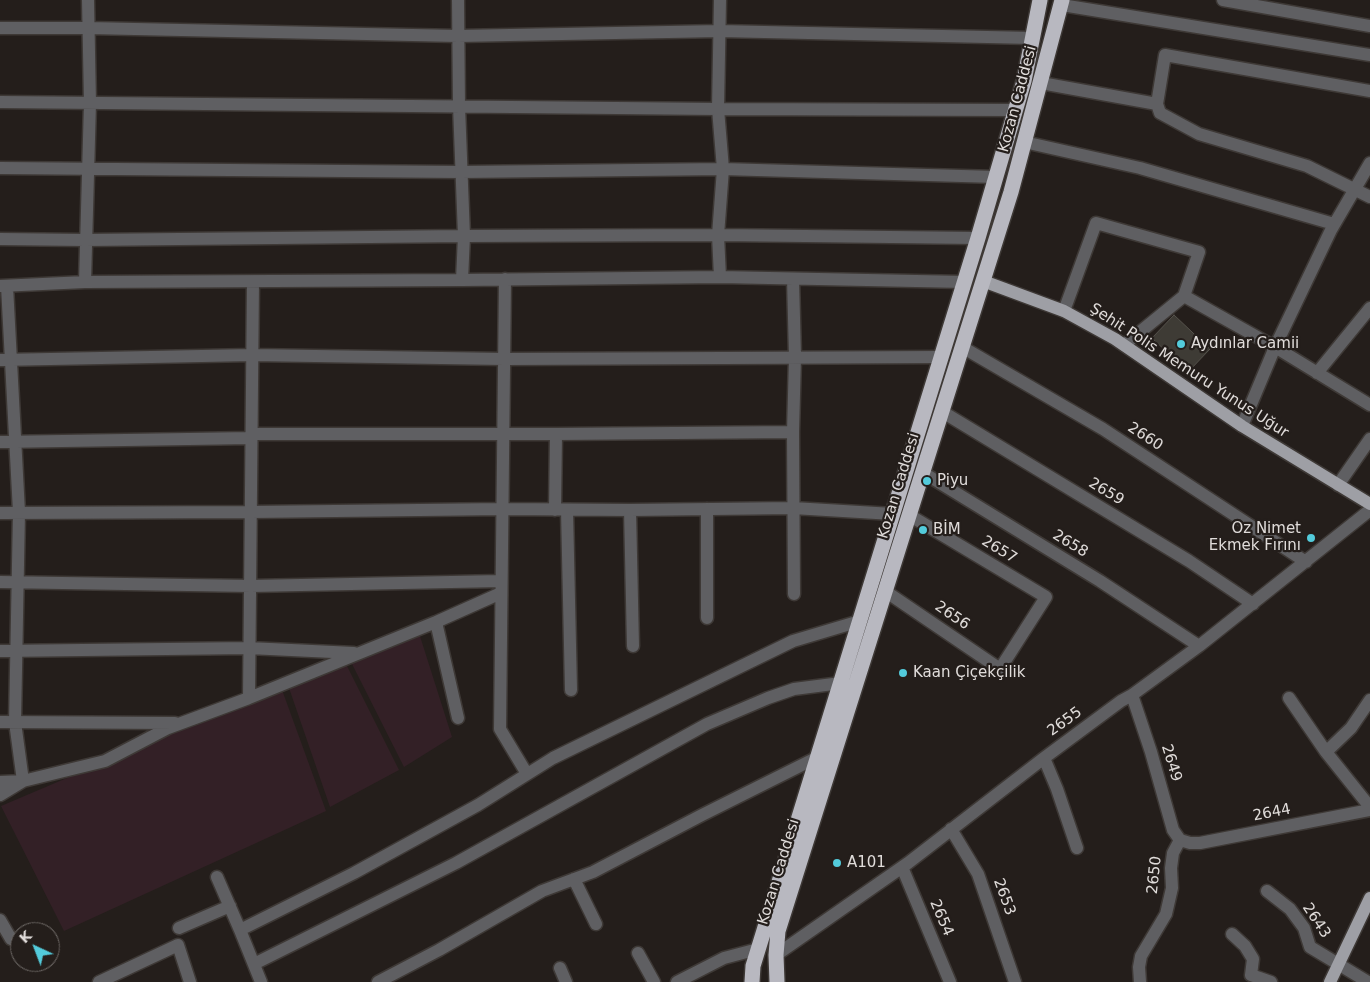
<!DOCTYPE html>
<html>
<head>
<meta charset="utf-8">
<style>
	body { margin:0 }
	#map { position:relative; width:1370px; height:982px; overflow:hidden; background:#241e1b; font-family:"DejaVu Sans",sans-serif }
	canvas { display:block }
	.north { position:absolute; left:10px; top:922px; width:50px; height:50px; box-sizing:border-box; background:#241e1b; border:1px solid #6f6a67; border-radius:50%; rotate:317deg; font-size:14px; font-weight:700; line-height:20px; text-align:center; color:#e0dcda }
	.north::after { content:''; display:block; margin:auto; width:18px; height:22px; background:#53cbdb; clip-path:polygon(50% 0,100% 100%,50% 72%,0 100%) }
</style>
</head>
<body>
<div id="map">
<canvas width="1370" height="982"></canvas>
<div class="north">K</div>
</div>
<script>
const ctx = document.querySelector('canvas').getContext('2d');
ctx.lineJoin = 'round';
function fill(path, color) { ctx.fillStyle = color; ctx.fill(path, 'evenodd'); }
const toPath = rows => new Path2D(rows.map(r => 'M' + r).join(''));
function stroke(path, color, width, dash) { ctx.strokeStyle = color; ctx.lineWidth = width; ctx.lineCap = dash ? 'butt' : 'round'; ctx.setLineDash(dash || []); ctx.stroke(path); }
function drawText(font, color, halo, rows, align = 'center') {
  ctx.font = font + ' "DejaVu Sans",sans-serif'; ctx.lineWidth = 4.5; ctx.setLineDash([]); ctx.textBaseline = 'middle'; ctx.strokeStyle = halo; ctx.fillStyle = color; for (const [text, x, y, turn = 0] of rows) {
    ctx.save(); ctx.translate(x, y); ctx.rotate((+turn || 0) * Math.PI / 180); ctx.textAlign = isNaN(turn) ? turn : align; if (halo) ctx.strokeText(text, 0, 0); ctx.fillText(text, 0, 0); ctx.restore();
  }
}
const education = toPath([
	[419,633,452,737,404,767,350,660],
	[345,662,399,770,330,807,289,688],
	[281,687,326,811,64,931,1,806]
]);
const building = toPath([
	[1174,315,1210,349,1188,372,1152,338,1174,315]
]);
const minor = toPath([
	[1223,0,1370,26],
	[1062,5,1370,55],
	[0,28,89,28,458,36,720,31,1032,38],
	[1041,83,1157,104],
	[1370,91,1165,55,1157,104,1160,113,1199,134,1307,166,1370,197],
	[0,102,718,109,1015,110],
	[1024,142,1140,168,1334,224],
	[0,168,461,172,723,169,996,177],
	[0,239,85,240,464,236,718,235,978,238],
	[720,277,965,282],
	[505,279,500,729,527,774],
	[793,279,795,357,793,432,794,594],
	[462,280,720,277,718,235,723,169,718,109,720,0],
	[85,282,462,280,464,236,459,106,458,0],
	[0,286,85,282,90,103,88,0],
	[1064,311,1096,223,1199,252,1184,296],
	[1124,345,1184,296,1275,347,1370,405],
	[962,347,1103,429,1306,562],
	[0,360,252,355,504,359,941,357],
	[1317,373,1370,308],
	[941,411,1189,561,1253,604],
	[1242,426,1275,347,1331,230,1370,163],
	[251,434,556,434,793,432],
	[0,442,251,438],
	[922,472,1100,581,1199,646],
	[1338,485,1370,439],
	[555,510,556,434],
	[567,510,571,690],
	[630,510,633,646],
	[0,513,251,512,503,509,630,510,793,508,893,514],
	[0,582,251,586,501,581],
	[885,591,1000,669,1046,597,909,515],
	[707,618,707,509],
	[436,622,458,718],
	[0,651,249,648,354,653],
	[1132,695,1151,752,1173,830,1180,840],
	[249,698,253,282],
	[1289,698,1326,752,1370,807],
	[0,722,175,723],
	[1326,752,1351,728,1370,700],
	[1044,758,1057,789,1077,848],
	[0,782,23,781,105,761,168,728,249,698,436,622,501,593],
	[0,795,23,781,15,722,19,512,7,286],
	[951,829,978,874,1015,982],
	[1180,840,1190,843,1200,843,1370,810],
	[902,867,950,982],
	[217,877,240,930,261,982],
	[574,879,596,924],
	[1267,891,1290,909,1304,928,1310,947,1368,982],
	[0,920,11,939],
	[179,928,230,906],
	[240,930,354,873,478,805,553,758,793,641,860,621],
	[1232,934,1245,946,1253,959,1251,975,1271,982],
	[638,953,654,982],
	[776,955,908,863,1044,758,1121,701,1132,695,1199,646,1370,510],
	[254,964,456,863,707,724,768,698,794,689,841,683],
	[560,968,566,982],
	[99,982,178,945,190,982],
	[378,982,439,950,542,891,593,872,702,815,818,757],
	[677,982,724,958,758,949],
	[1140,982,1139,967,1141,956,1166,914,1172,888,1171,868,1173,853,1180,840]
]);
const major = toPath([
	[983,281,1064,311,1115,339,1242,426,1370,504],
	[1330,982,1370,898]
]);
const highway = toPath([
	[752,982,753,966,978,238,1024,81,1040,0],
	[777,982,776,955,778,931,1011,192,1062,0]
]);
const markers = [
	[1181,344,5,"#53cbdb"],
	[927,481,5,"#53cbdb"],
	[923,530,5,"#53cbdb"],
	[1311,538,5,"#53cbdb"],
	[903,673,5,"#53cbdb"],
	[837,863,5,"#53cbdb"]
];
const streetNames = [
	["Kozan Caddesi",1018,99,-75],
	["Şehit Polis Memuru Yunus Uğur",1189,371,33],
	["2660",1145,437,33],
	["Kozan Caddesi",899,486,-73],
	["2659",1106,492,31],
	["2658",1070,544,31],
	["2657",999,550,31],
	["2656",952,616,34],
	["2655",1065,722,-36],
	["2649",1171,763,73],
	["2644",1272,813,-11],
	["Kozan Caddesi",779,872,-73],
	["2650",1155,875,-84],
	["2653",1004,897,70],
	["2654",941,918,67],
	["2643",1316,921,57]
];
const poiNames = [
	["Aydınlar Camii",1191,344],
	["Piyu",937,481],
	["Oz Nimet",1301,529,"right"],
	["Ekmek Fırını",1301,546,"right"],
	["BİM",933,530],
	["Kaan Çiçekçilik",913,673],
	["A101",847,863]
];
fill(education, '#332026');
fill(building, '#3e3b35');
stroke(building, '#55524c', 1);
stroke(minor, '#3e3936', 15);
stroke(major, '#3e3936', 15);
stroke(highway, '#3e3936', 18);
stroke(minor, '#5f5f62', 12);
stroke(major, '#9e9fa5', 12);
stroke(highway, '#b8b8c0', 15);
for (const [x, y, r, color] of markers) { const dot = new Path2D(); dot.arc(x, y, r, 0, 2 * Math.PI); ctx.fillStyle = color; ctx.fill(dot); stroke(dot, '#241e1b', 2); }
drawText('15px', '#e0dcda', '#241e1b', streetNames);
drawText('15px', '#e0dcda', '#241e1b', poiNames, 'left');
</script>
</body>
</html>
